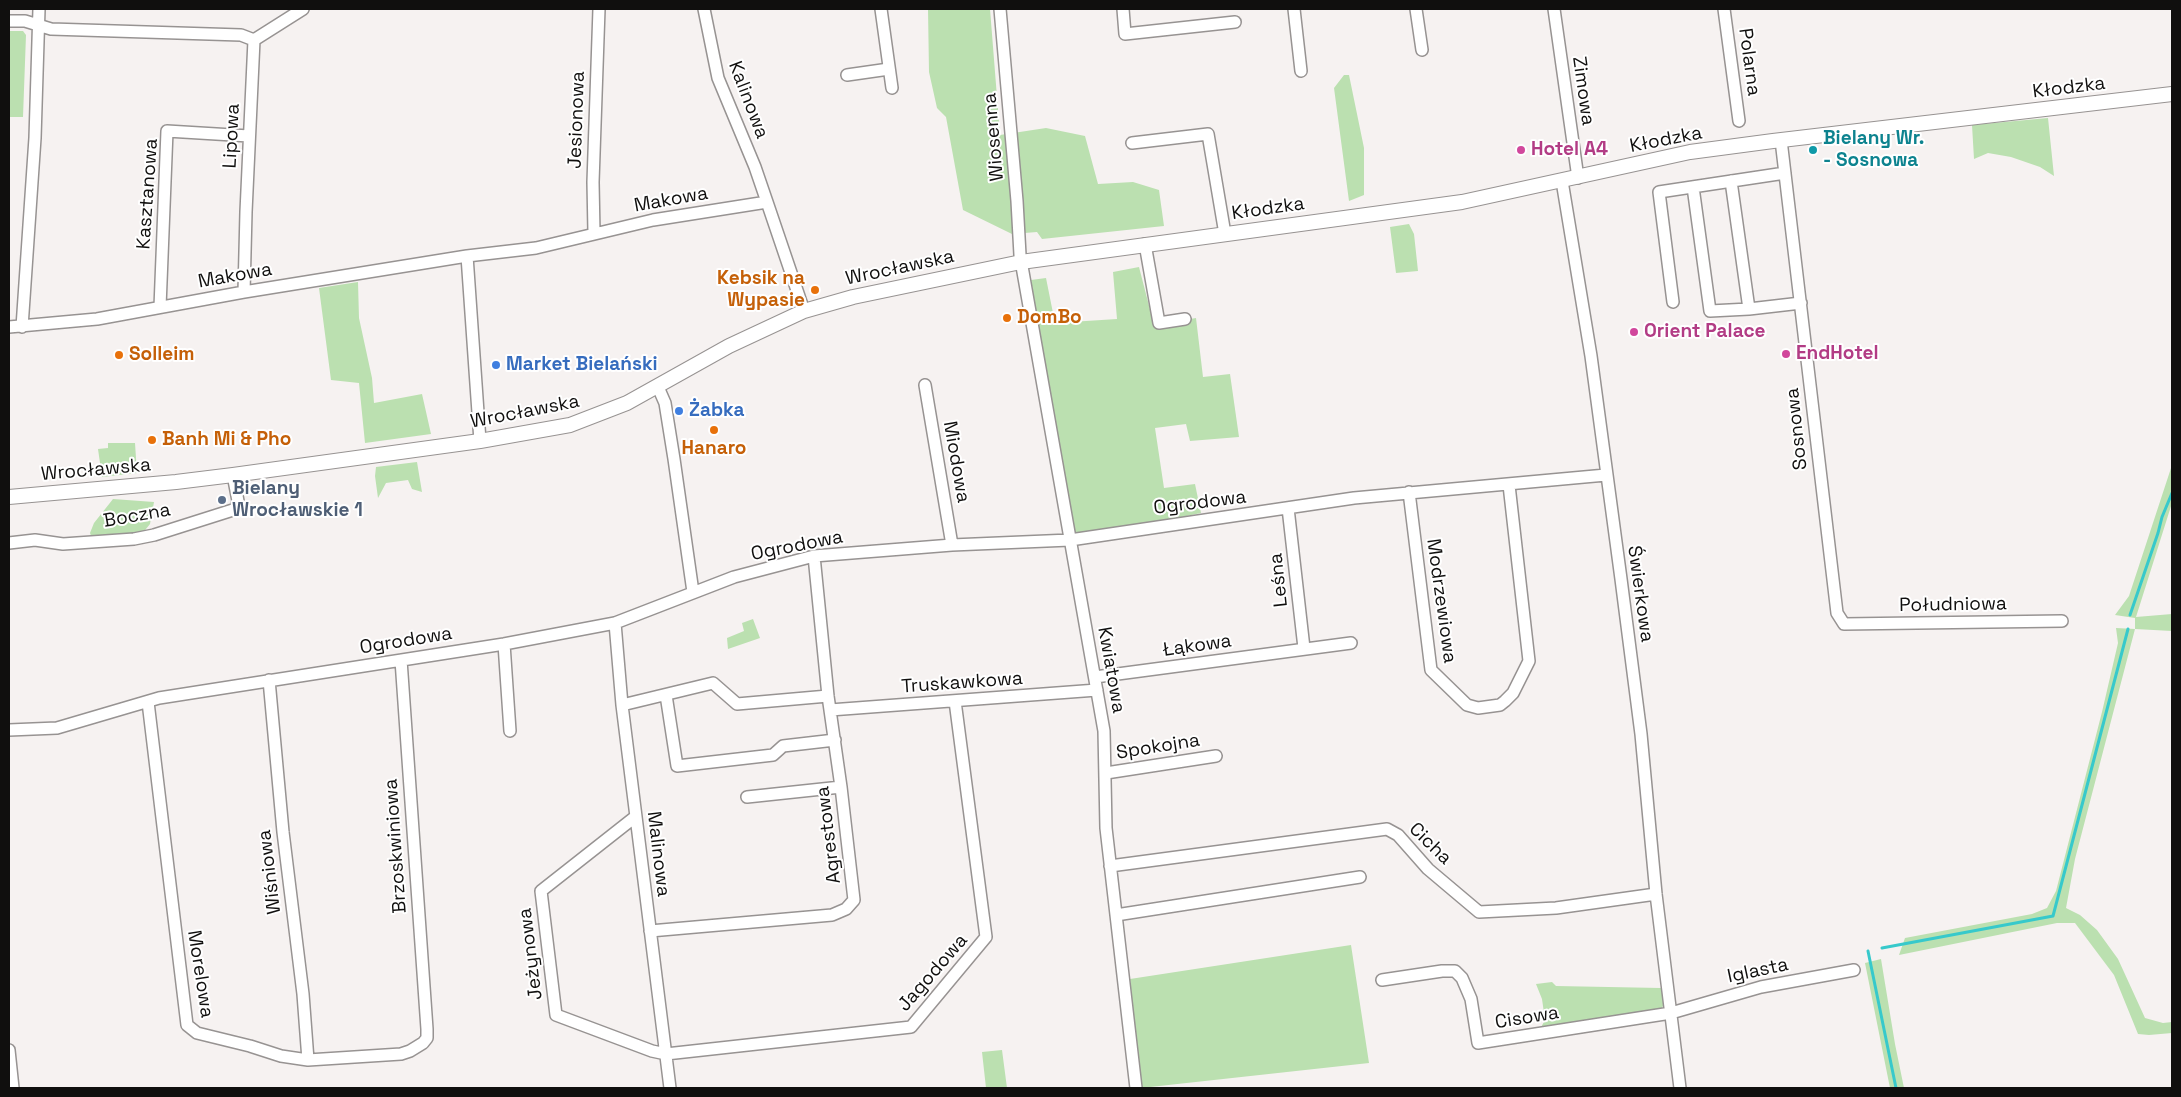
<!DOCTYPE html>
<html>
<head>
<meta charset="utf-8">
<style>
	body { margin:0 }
	#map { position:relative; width:2181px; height:1097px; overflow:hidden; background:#f6f2f1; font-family:"Space Grotesk",sans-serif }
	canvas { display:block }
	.frame { position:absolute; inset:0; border:10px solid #100f0e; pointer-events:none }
</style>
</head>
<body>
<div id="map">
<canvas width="2181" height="1097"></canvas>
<div class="frame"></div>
</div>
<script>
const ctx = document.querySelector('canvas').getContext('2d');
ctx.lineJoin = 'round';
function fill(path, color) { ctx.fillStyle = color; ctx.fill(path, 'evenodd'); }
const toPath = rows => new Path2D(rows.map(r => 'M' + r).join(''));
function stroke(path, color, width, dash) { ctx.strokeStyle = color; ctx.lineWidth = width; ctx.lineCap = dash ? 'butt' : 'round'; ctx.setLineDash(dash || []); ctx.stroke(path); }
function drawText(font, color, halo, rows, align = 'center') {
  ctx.font = font + ' "Space Grotesk",sans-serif'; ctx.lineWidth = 4; ctx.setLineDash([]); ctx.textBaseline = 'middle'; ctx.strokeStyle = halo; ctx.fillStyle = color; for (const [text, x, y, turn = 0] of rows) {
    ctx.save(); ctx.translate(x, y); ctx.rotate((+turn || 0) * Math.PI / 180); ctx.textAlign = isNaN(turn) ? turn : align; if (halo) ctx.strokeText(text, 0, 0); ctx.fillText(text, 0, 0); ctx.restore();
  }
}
const green = toPath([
	[928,9,990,9,1000,135,1046,128,1085,136,1098,184,1133,182,1159,190,1164,226,1042,239,1037,232,1012,234,963,210,946,117,937,108,929,72],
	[9,31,23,31,26,35,23,117,9,117],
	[1344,75,1349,75,1364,148,1364,195,1349,201,1334,88],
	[2048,118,2054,176,2040,167,2011,157,1988,153,1974,159,1972,125],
	[1409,224,1414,234,1418,271,1396,273,1390,227],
	[1139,267,1154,325,1196,318,1203,377,1230,374,1239,437,1190,441,1186,424,1155,428,1164,488,1195,484,1201,513,1075,539,1031,280,1046,278,1055,323,1117,319,1113,272],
	[358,282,359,318,372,378,374,403,422,394,431,434,365,443,359,383,331,380,319,288],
	[108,443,135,443,137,473,102,477,98,449,108,448],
	[417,462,422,492,412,489,408,480,386,483,378,498,375,476,376,467],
	[2172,465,2172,503,2136,617,2172,614,2172,631,2135,629,2075,859,2066,908,2080,915,2097,930,2118,959,2145,1018,2163,1023,2172,1022,2172,1033,2149,1035,2138,1034,2114,975,2075,923,2057,923,1899,955,1905,938,2032,914,2047,908,2056,891,2102,712,2118,643,2116,628,2135,629,2135,618,2115,615,2129,596],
	[113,499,154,502,150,524,133,545,95,547,90,533,94,523],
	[753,619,760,638,728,649,727,638,744,631,742,623],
	[1351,945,1369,1063,1141,1088,1130,979],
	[1881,959,1895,1044,1904,1088,1890,1088,1865,963],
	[1552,982,1556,986,1661,988,1664,1005,1658,1012,1539,1031,1545,1020,1542,999,1536,984],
	[1002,1050,1007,1088,986,1088,982,1052]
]);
const stream = toPath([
	[2130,615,2158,533,2162,517,2172,493],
	[1882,948,2053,916,2128,629],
	[1868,951,1896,1088]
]);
const minor = toPath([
	[704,9,718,78,755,167,767,202],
	[881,9,892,88],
	[1000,9,1017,201,1020,255,1104,731,1106,828,1136,1088],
	[1123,9,1125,34,1235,22],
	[1294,9,1301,71],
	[1416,9,1422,50],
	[1554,9,1578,178],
	[1724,9,1739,121],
	[9,21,25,21,51,29,241,35,254,40],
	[847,75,889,69],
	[1781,140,1837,613,1844,624,2062,621],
	[1132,143,1208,134,1225,234],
	[1562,181,1591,356,1621,579,1641,734,1656,894,1680,1088],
	[1731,181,1749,309],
	[1693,187,1710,311,1749,309,1801,303],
	[594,233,593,182,599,9],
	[1145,244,1159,323,1185,319],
	[467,256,480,441],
	[244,292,246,212,254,40,303,9],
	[1673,302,1659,192,1785,173],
	[160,307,167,131,249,136],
	[9,327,97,319,244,292,467,256,536,248,653,220,767,202,804,311],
	[22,327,35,138,39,9],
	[925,385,952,545],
	[658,387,665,403,674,459,693,592],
	[1409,492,1431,670,1467,705,1478,708,1500,705,1505,701,1513,693,1529,661,1509,485],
	[1288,508,1304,648],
	[9,543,35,540,63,544,134,539,154,535,236,509,238,501,233,475],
	[615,623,622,705,670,1088],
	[504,644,510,731],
	[1095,677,1351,643],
	[269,680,283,832,303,994,308,1060],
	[666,695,677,766,773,755,783,746,835,740],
	[148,702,187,1025,197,1033,250,1046,281,1056,308,1060,401,1054,410,1051,423,1043,427,1038,427,1029,401,660],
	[622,705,713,683,737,704,828,696],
	[830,710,1097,690],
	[9,730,57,728,159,698,504,644,615,623,734,577,814,556,952,545,1070,540,1354,498,1606,475],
	[1106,773,1216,756],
	[747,797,841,787],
	[635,817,541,891,556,1015,652,1051,666,1054,911,1027,986,937,955,701],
	[1110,866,1387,829,1398,835,1428,869,1479,912,1556,908,1656,894],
	[1116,915,1360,877],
	[650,931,832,915,846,909,854,900,841,787,828,696,814,556],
	[1382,980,1442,971,1455,971,1462,978,1471,999,1478,1043,1671,1013,1761,987,1854,970],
	[9,1050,13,1088]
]);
const major = toPath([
	[9,497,176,482,233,475,480,441,570,425,627,403,729,346,804,311,853,297,1021,262,1462,202,1690,152,1773,141,2172,94]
]);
const markers = [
	[1521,150,5,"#d1479c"],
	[1813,150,5,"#0f9aa8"],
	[815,290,5,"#e8710a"],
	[1007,318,5,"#e8710a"],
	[1634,332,5,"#d1479c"],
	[1786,354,5,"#d1479c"],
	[119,355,5,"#e8710a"],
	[496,365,5,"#3f7fe0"],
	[679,411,5,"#3f7fe0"],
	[714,430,5,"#e8710a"],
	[152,440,5,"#e8710a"],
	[222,500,5,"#5c6f8a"]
];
const streetNames = [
	["Polarna",1749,62,82],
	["Kłodzka",2069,88,-7],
	["Zimowa",1583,91,82],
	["Kalinowa",748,100,69],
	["Jesionowa",577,120,-88],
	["Lipowa",232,136,-87],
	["Wiosenna",994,137,-95],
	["Kłodzka",1666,140,-11],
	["Kasztanowa",148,194,-86],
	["Makowa",671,200,-10],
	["Kłodzka",1268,209,-8],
	["Wrocławska",900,268,-12],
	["Makowa",235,276,-10],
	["Wrocławska",525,412,-11],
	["Sosnowa",1797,429,-96],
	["Miodowa",956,462,80],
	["Wrocławska",96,470,-5],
	["Ogrodowa",1200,503,-7],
	["Boczna",137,516,-10],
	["Ogrodowa",797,546,-11],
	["Leśna",1279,580,-96],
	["Świerkowa",1640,594,82],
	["Modrzewiowa",1441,601,82],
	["Południowa",1953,605,-1],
	["Ogrodowa",406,641,-9],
	["Łąkowa",1197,646,-8],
	["Kwiatowa",1111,670,80],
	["Truskawkowa",962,683,-4],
	["Spokojna",1158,747,-9],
	["Agrestowa",829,835,-97],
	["Cicha",1430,844,44],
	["Brzoskwiniowa",396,846,-94],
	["Malinowa",658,854,83],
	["Wiśniowa",270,872,-97],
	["Jeżynowa",531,954,-97],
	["Iglasta",1758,971,-12],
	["Jagodowa",933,973,-49],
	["Morelowa",200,974,81],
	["Cisowa",1527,1018,-9]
];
const cultureNames = [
	["Bielany Wr.",1823,139],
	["- Sosnowa",1823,161]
];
const hotelNames = [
	["Hotel A4",1531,150],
	["Orient Palace",1644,332],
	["EndHotel",1796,354]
];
const foodNames = [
	["Kebsik na",805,279,"right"],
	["Wypasie",805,301,"right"],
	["DomBo",1017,318],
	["Solleim",129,355],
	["Banh Mi & Pho",162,440],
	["Hanaro",714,449,"center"]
];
const shopNames = [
	["Market Bielański",506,365],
	["Żabka",689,411]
];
const serviceNames = [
	["Bielany",232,489],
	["Wrocławskie 1",232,511]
];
fill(green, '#bbe0b0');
stroke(stream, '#37c9cb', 3);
stroke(minor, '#979392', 14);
stroke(major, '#979392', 16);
stroke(minor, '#fff', 11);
stroke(major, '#fff', 14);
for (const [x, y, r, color] of markers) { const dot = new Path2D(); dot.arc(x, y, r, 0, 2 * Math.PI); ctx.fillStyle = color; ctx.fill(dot); stroke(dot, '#fff', 2); }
drawText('19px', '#100f0e', '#fff', streetNames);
drawText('bold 19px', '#0d838f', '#fff', cultureNames, 'left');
drawText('bold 19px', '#b23c85', '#fff', hotelNames, 'left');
drawText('bold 19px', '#c56008', '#fff', foodNames, 'left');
drawText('bold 19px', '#366cbe', '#fff', shopNames, 'left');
drawText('bold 19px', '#4e5e75', '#fff', serviceNames, 'left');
</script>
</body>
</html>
